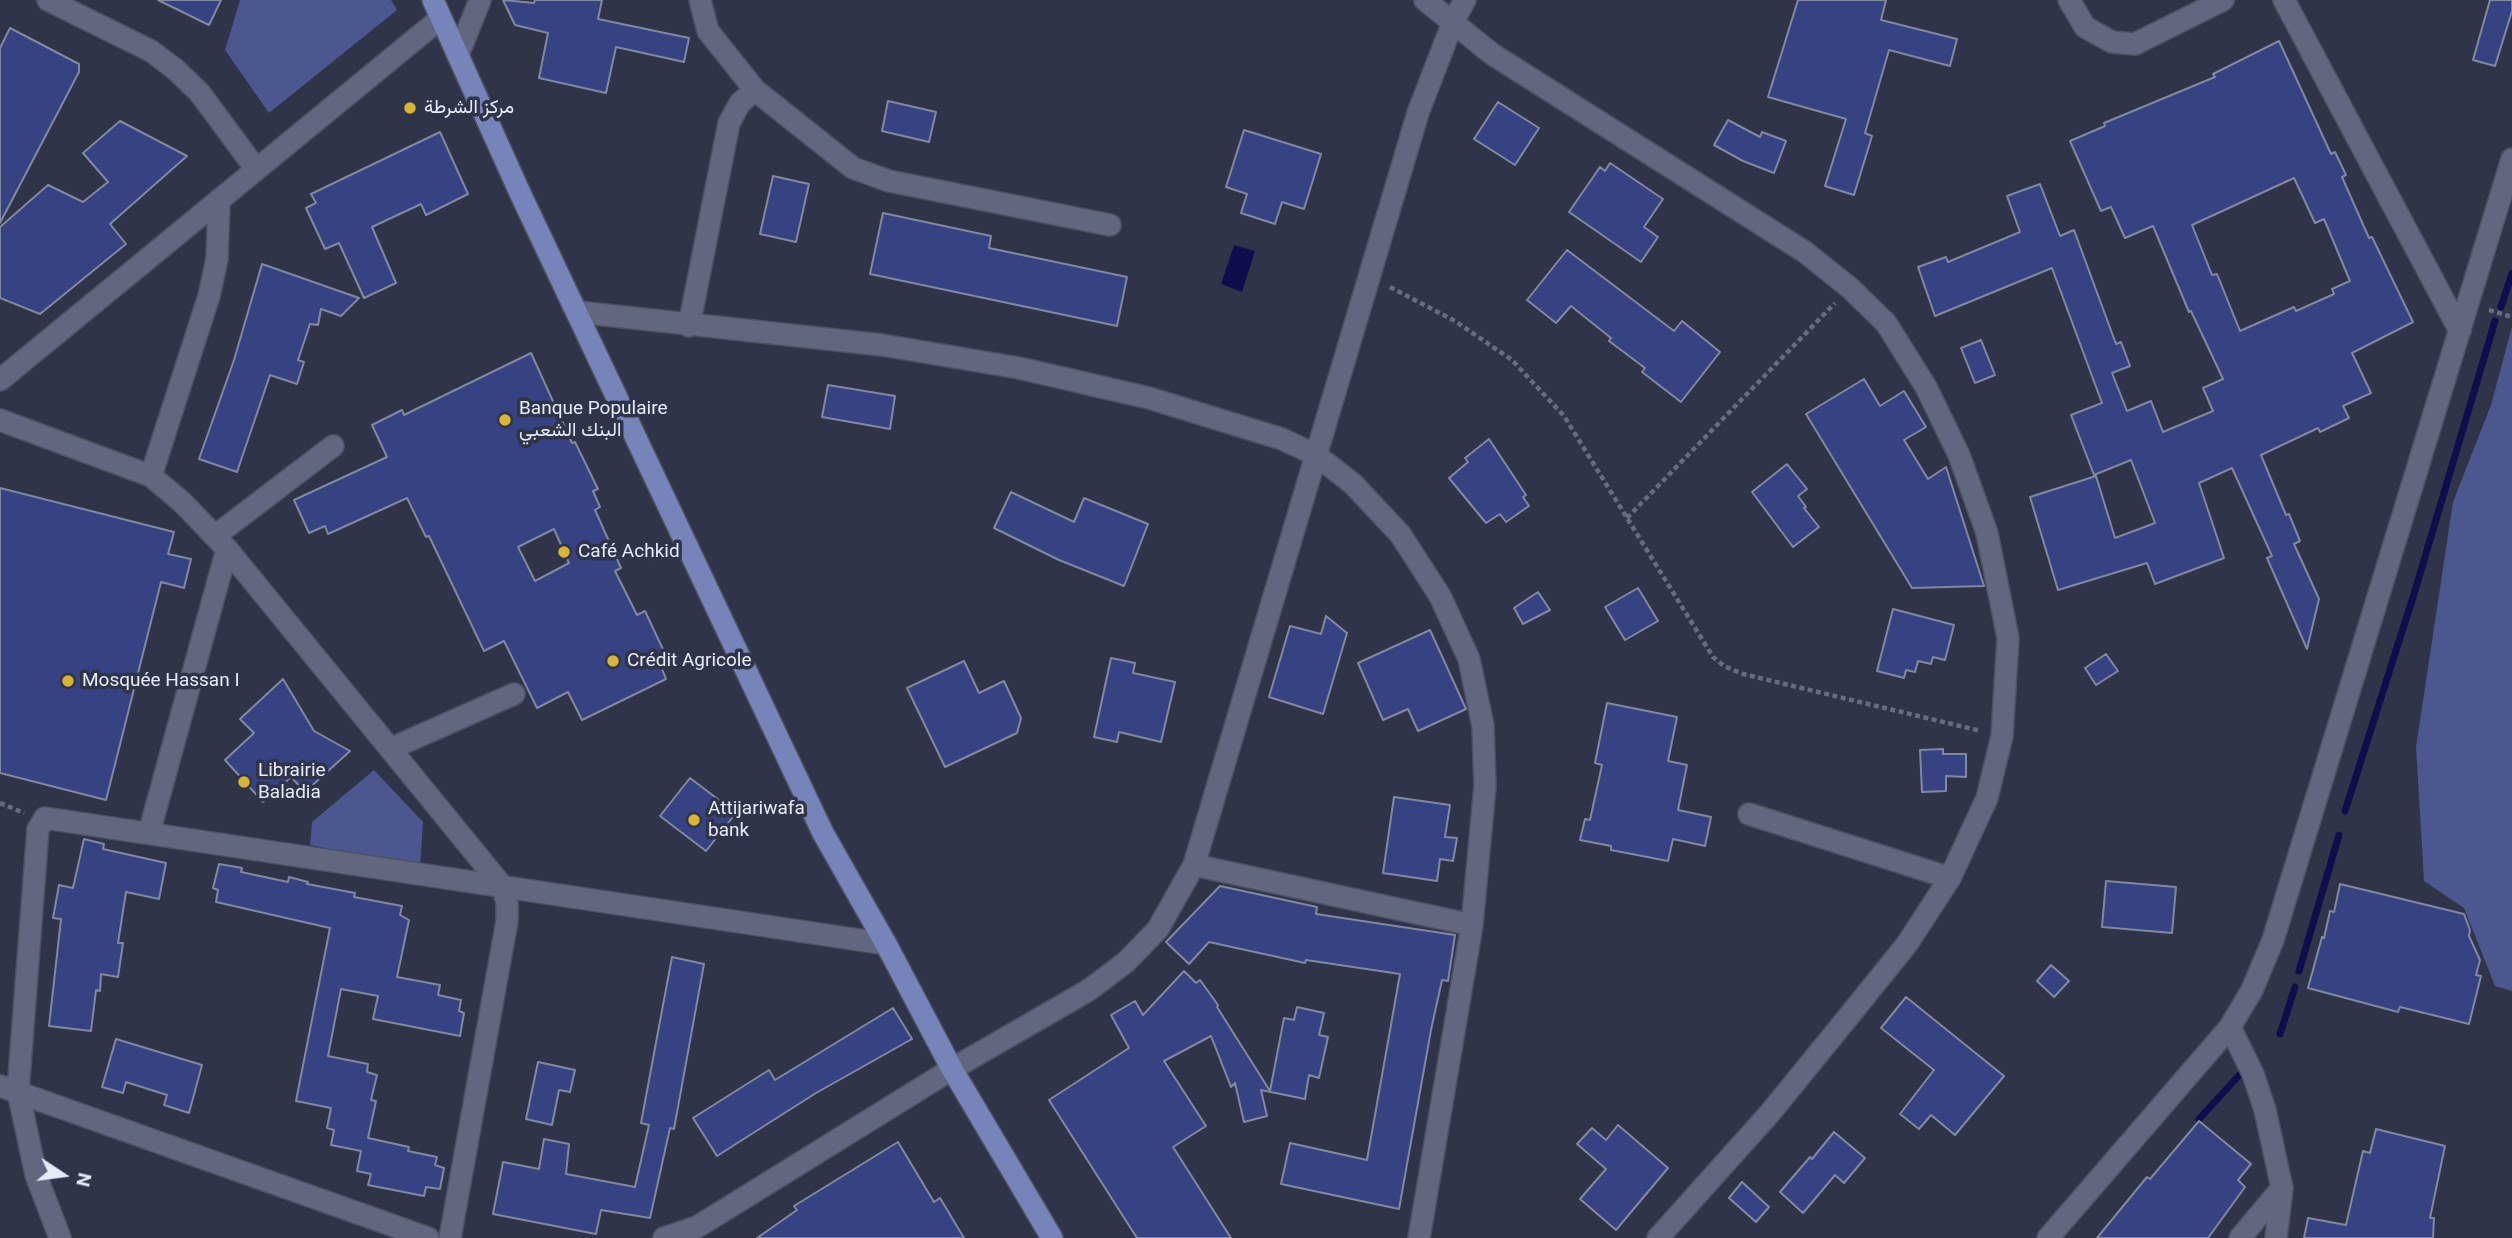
<!DOCTYPE html>
<html>
<head>
<meta charset="utf-8">
<style>
	body { margin:0 }
	#map { position:relative; width:2512px; height:1238px; overflow:hidden; background:#2f3449; font-family:Roboto,sans-serif }
	canvas { display:block }
	.north { position:absolute; left:28px; top:1140px; width:70px; height:70px; -webkit-text-stroke:5px #2f3449; paint-order:stroke; rotate:103deg; font-size:19px; font-weight:700; line-height:28px; text-align:center; color:#e6ebf8 }
	.north::after { content:''; display:block; margin:auto; width:24px; height:32px; background:#e6ebf8; clip-path:polygon(50% 0,100% 100%,50% 72%,0 100%) }
</style>
</head>
<body>
<div id="map">
<canvas width="2512" height="1238"></canvas>
<div class="north">N</div>
</div>
<script>
const ctx = document.querySelector('canvas').getContext('2d');
ctx.lineJoin = 'round';
function fill(path, color) { ctx.fillStyle = color; ctx.fill(path, 'evenodd'); }
const toPath = rows => new Path2D(rows.map(r => 'M' + r).join(''));
function stroke(path, color, width, dash) { ctx.strokeStyle = color; ctx.lineWidth = width; ctx.lineCap = dash ? 'butt' : 'round'; ctx.setLineDash(dash || []); ctx.stroke(path); }
function drawText(font, color, halo, rows, align = 'center') {
  ctx.font = font + ' Roboto,Vazirmatn,sans-serif'; ctx.lineWidth = 7; ctx.setLineDash([]); ctx.textBaseline = 'middle'; ctx.strokeStyle = halo; ctx.fillStyle = color; for (const [text, x, y, turn = 0] of rows) {
    ctx.save(); ctx.translate(x, y); ctx.rotate((+turn || 0) * Math.PI / 180); ctx.textAlign = isNaN(turn) ? turn : align; if (halo) ctx.strokeText(text, 0, 0); ctx.fillText(text, 0, 0); ctx.restore();
  }
}
const green = toPath([
	[240,0,391,0,397,10,269,113,225,50],
	[2512,327,2512,991,2495,986,2464,908,2424,881,2416,747,2453,502,2491,405],
	[374,770,423,822,420,868,310,845,312,822]
]);
const water = toPath([
	[1234,245,1255,251,1242,292,1221,284]
]);
const stream = toPath([
	[2501,307,2512,273],
	[2345,811,2414,594,2495,321],
	[2299,971,2339,835],
	[2280,1034,2295,987],
	[2199,1119,2243,1071]
]);
const building = toPath([
	[158,0,221,0,209,25,158,0],
	[503,0,534,3,535,0,602,0,598,19,689,38,684,62,616,47,606,93,539,78,548,33,515,25,503,0],
	[1798,0,1886,0,1881,20,1957,39,1950,66,1889,50,1865,133,1872,136,1854,195,1825,186,1846,119,1768,97,1798,0],
	[2490,0,2512,0,2512,11,2495,66,2473,60,2490,0],
	[10,28,79,64,79,72,0,223,0,48,10,28],
	[2279,41,2331,154,2335,152,2346,175,2342,177,2369,238,2372,237,2413,322,2352,353,2371,393,2343,406,2349,418,2320,432,2318,428,2261,455,2286,515,2289,514,2300,541,2294,544,2319,599,2307,649,2267,558,2272,556,2232,468,2199,483,2224,558,2155,584,2147,563,2058,590,2030,497,2096,476,2115,538,2155,523,2131,460,2094,475,2071,415,2102,403,2052,268,1935,316,1918,267,1946,257,1948,262,2020,232,2007,196,2040,184,2060,236,2074,230,2116,344,2121,342,2130,366,2112,373,2127,411,2151,401,2163,432,2213,411,2203,388,2223,379,2191,311,2189,312,2153,226,2125,238,2111,207,2101,211,2070,141,2105,126,2104,123,2215,77,2213,74,2279,41],
	[2294,178,2315,223,2324,219,2350,281,2332,289,2334,294,2296,311,2294,307,2240,331,2217,274,2212,275,2192,225,2294,178],
	[888,101,936,112,929,142,882,131,888,101],
	[1498,102,1539,128,1515,165,1474,139,1498,102],
	[1728,120,1760,137,1762,132,1786,141,1774,173,1743,161,1714,145,1728,120],
	[120,121,187,156,110,224,126,244,40,314,0,298,0,227,48,185,83,202,108,182,83,153,120,121],
	[1244,130,1321,154,1304,209,1282,202,1275,224,1241,213,1247,194,1226,187,1244,130],
	[440,132,468,194,426,215,421,204,372,227,396,283,364,298,339,243,325,249,306,208,316,203,311,194,440,132],
	[1610,163,1663,199,1644,227,1658,237,1641,262,1569,212,1600,167,1605,171,1610,163],
	[773,176,809,184,796,242,760,234,773,176],
	[883,213,991,236,989,248,1127,277,1117,326,870,274,883,213],
	[1567,250,1674,331,1682,321,1720,352,1681,402,1642,372,1645,368,1609,341,1611,338,1571,306,1556,323,1527,300,1567,250],
	[262,264,359,298,341,316,321,309,318,325,310,324,298,360,304,362,297,384,270,375,237,472,199,459,234,360,262,264],
	[1981,340,1995,375,1975,383,1961,348,1981,340],
	[531,353,572,443,575,442,598,489,593,491,600,507,595,510,621,568,615,571,637,615,645,611,668,660,660,664,666,679,582,720,568,692,537,708,504,641,484,651,429,536,426,537,407,498,328,534,325,526,309,533,294,500,387,457,372,425,402,410,404,415,531,353],
	[554,529,569,563,535,581,518,547,554,529],
	[1864,379,1880,406,1904,391,1926,427,1904,440,1928,479,1946,467,1984,586,1912,588,1806,414,1864,379],
	[828,385,895,396,890,429,822,417,828,385],
	[1489,439,1526,495,1523,497,1529,506,1506,522,1500,514,1486,523,1449,478,1468,462,1465,458,1489,439],
	[1787,464,1807,489,1798,496,1806,507,1804,508,1819,527,1793,547,1752,492,1787,464],
	[0,488,174,532,168,554,191,559,184,588,161,582,106,800,0,773,0,488],
	[1011,492,1074,522,1084,498,1148,524,1124,586,1059,560,994,528,1011,492],
	[1638,588,1658,621,1625,640,1605,607,1638,588],
	[1538,592,1550,610,1523,624,1514,608,1538,592],
	[1893,609,1954,625,1945,660,1933,657,1931,664,1918,661,1915,672,1906,670,1904,678,1877,671,1893,609],
	[1326,616,1347,633,1323,714,1269,697,1290,626,1321,634,1326,616],
	[1430,630,1466,709,1418,731,1408,709,1383,720,1358,663,1430,630],
	[2106,654,2118,671,2096,685,2085,668,2106,654],
	[1111,658,1135,663,1133,673,1175,682,1161,742,1119,732,1117,742,1094,737,1111,658],
	[964,661,979,693,1004,681,1021,718,1017,733,945,767,907,688,964,661],
	[283,679,314,731,350,751,305,792,291,777,263,802,225,760,254,733,240,719,283,679],
	[1607,703,1677,717,1668,761,1687,765,1678,810,1711,817,1705,846,1673,839,1668,861,1611,850,1611,846,1580,840,1585,819,1590,820,1602,765,1595,763,1607,703],
	[1943,749,1943,754,1966,754,1966,777,1946,776,1946,791,1922,792,1920,750,1943,749],
	[690,778,736,813,706,851,660,816,690,778],
	[1394,797,1450,805,1445,837,1457,838,1453,861,1440,859,1437,881,1383,873,1394,797],
	[84,839,104,844,103,849,166,863,159,899,126,892,118,943,123,943,118,977,101,974,100,991,96,990,91,1031,49,1026,61,919,53,918,59,885,73,888,84,839],
	[219,864,242,868,241,872,288,882,289,877,308,882,307,884,355,893,354,897,402,906,400,915,409,920,397,977,440,985,438,995,461,1000,459,1011,464,1013,460,1036,373,1019,378,996,341,989,328,1056,368,1064,367,1072,377,1075,371,1100,376,1101,368,1138,409,1147,408,1151,437,1157,435,1165,444,1168,440,1189,426,1187,424,1196,368,1185,371,1174,357,1171,361,1151,331,1145,334,1130,327,1128,331,1108,296,1101,330,928,216,902,218,890,213,888,219,864],
	[2106,881,2176,887,2172,933,2102,927,2106,881],
	[2340,884,2464,914,2470,930,2469,936,2480,960,2476,975,2481,976,2469,1024,2400,1007,2398,1012,2308,988,2322,937,2324,938,2330,911,2334,912,2340,884],
	[1220,886,1317,907,1316,914,1455,935,1448,981,1442,980,1431,1030,1399,1209,1281,1184,1290,1143,1367,1160,1400,974,1306,960,1305,963,1209,942,1189,964,1166,942,1220,886],
	[672,957,704,964,674,1129,670,1128,650,1218,601,1210,596,1234,493,1214,503,1162,539,1169,544,1139,569,1144,566,1174,635,1187,649,1125,641,1123,672,957],
	[2051,965,2069,981,2054,997,2037,981,2051,965],
	[1184,971,1196,983,1200,980,1218,1005,1217,1007,1270,1091,1284,1018,1294,1020,1297,1007,1324,1013,1319,1035,1328,1037,1319,1078,1309,1075,1305,1099,1261,1090,1267,1116,1244,1122,1235,1083,1231,1087,1211,1036,1164,1061,1206,1126,1173,1147,1231,1238,1137,1238,1049,1100,1129,1048,1111,1015,1135,1001,1143,1015,1184,971],
	[1906,997,2004,1076,1955,1135,1931,1115,1919,1129,1900,1114,1934,1070,1881,1028,1906,997],
	[893,1008,912,1039,816,1093,717,1156,693,1118,769,1070,775,1080,893,1008],
	[116,1039,202,1065,189,1113,164,1105,167,1095,126,1082,123,1093,102,1087,116,1039],
	[538,1062,575,1070,570,1092,559,1090,552,1125,526,1119,538,1062],
	[2199,1121,2251,1164,2238,1180,2245,1187,2208,1238,2097,1238,2147,1177,2150,1179,2199,1121],
	[1618,1125,1668,1168,1616,1230,1580,1199,1606,1169,1577,1144,1592,1128,1606,1140,1618,1125],
	[2376,1129,2445,1146,2430,1218,2434,1218,2433,1238,2304,1238,2308,1218,2346,1225,2363,1151,2370,1153,2376,1129],
	[1834,1132,1865,1158,1844,1183,1835,1175,1803,1213,1780,1192,1810,1157,1812,1159,1834,1132],
	[898,1142,934,1202,940,1198,964,1238,757,1238,797,1210,794,1206,898,1142],
	[1742,1182,1769,1207,1756,1222,1729,1198,1742,1182]
]);
const path = toPath([
	[1390,287,1455,321,1512,360,1564,416,1713,657,1724,666,1743,674,1981,731],
	[2489,310,2512,317],
	[1627,518,1835,303],
	[0,803,24,813]
]);
const minor = toPath([
	[48,0,151,51,175,69,199,92,256,169],
	[700,0,708,31,755,90,853,168,889,181,1110,225],
	[1425,0,1492,54,1805,252,1850,288,1886,323,1926,387,1959,455,1987,533,2008,638,2002,736,1987,798,1950,878,1907,944,1849,1016,1770,1113,1658,1238],
	[2069,0,2085,27,2112,42,2135,44,2223,0],
	[2284,0,2460,331],
	[458,55,480,0],
	[578,312,882,345,1019,368,1149,398,1282,439,1316,455,1353,484,1400,534,1440,596,1469,659,1483,726,1485,786,1472,925,1419,1238],
	[689,326,729,123,740,103,755,90],
	[0,380,441,18],
	[0,420,151,476,183,503,227,549,503,887,507,903,507,921,450,1238],
	[151,476,209,296,217,259,219,200],
	[215,536,333,446],
	[390,749,514,694],
	[1749,814,1950,878],
	[149,833,227,549],
	[1194,865,1472,925],
	[2230,1027,2253,1074,2265,1110,2282,1188,2276,1238],
	[0,1086,428,1238],
	[60,1238,36,1175,18,1091,38,829,45,818,886,944],
	[664,1238,697,1227,952,1069,1089,990,1126,962,1158,929,1194,865,1418,113,1453,22,1465,0],
	[2048,1238,2230,1027,2252,990,2273,940,2512,159],
	[2240,1238,2282,1188]
]);
const major = toPath([
	[433,0,520,193,823,833,886,944,952,1069,1052,1238]
]);
const markers = [
	[410,108,7,"#d7b434"],
	[505,420,7,"#d7b434"],
	[564,552,7,"#d7b434"],
	[613,661,7,"#d7b434"],
	[68,681,7,"#d7b434"],
	[244,782,7,"#d7b434"],
	[694,820,7,"#d7b434"]
];
const poiNames = [
	["مركز الشرطة",424,108],
	["Banque Populaire",519,409],
	["البنك الشعبي",519,431],
	["Café Achkid",578,552],
	["Crédit Agricole",627,661],
	["Mosquée Hassan I",82,681],
	["Librairie",258,771],
	["Baladia",258,793],
	["Attijariwafa",708,809],
	["bank",708,831]
];
fill(green, '#4b578e');
fill(water, '#0e0e4c');
stroke(stream, '#0e0e4c', 7);
fill(building, '#364282');
stroke(building, '#8188a1', 2);
stroke(minor, '#4d5263', 24);
stroke(major, '#4d5263', 24);
stroke(path, '#676c7e', 4.5, [5, 3.5]);
stroke(minor, '#60677e', 21);
stroke(major, '#7784b9', 21);
for (const [x, y, r, color] of markers) { const dot = new Path2D(); dot.arc(x, y, r, 0, 2 * Math.PI); ctx.fillStyle = color; ctx.fill(dot); stroke(dot, '#2f3449', 2.5); }
drawText('19px', '#e6ebf8', '#2f3449', poiNames, 'left');
</script>
</body>
</html>
